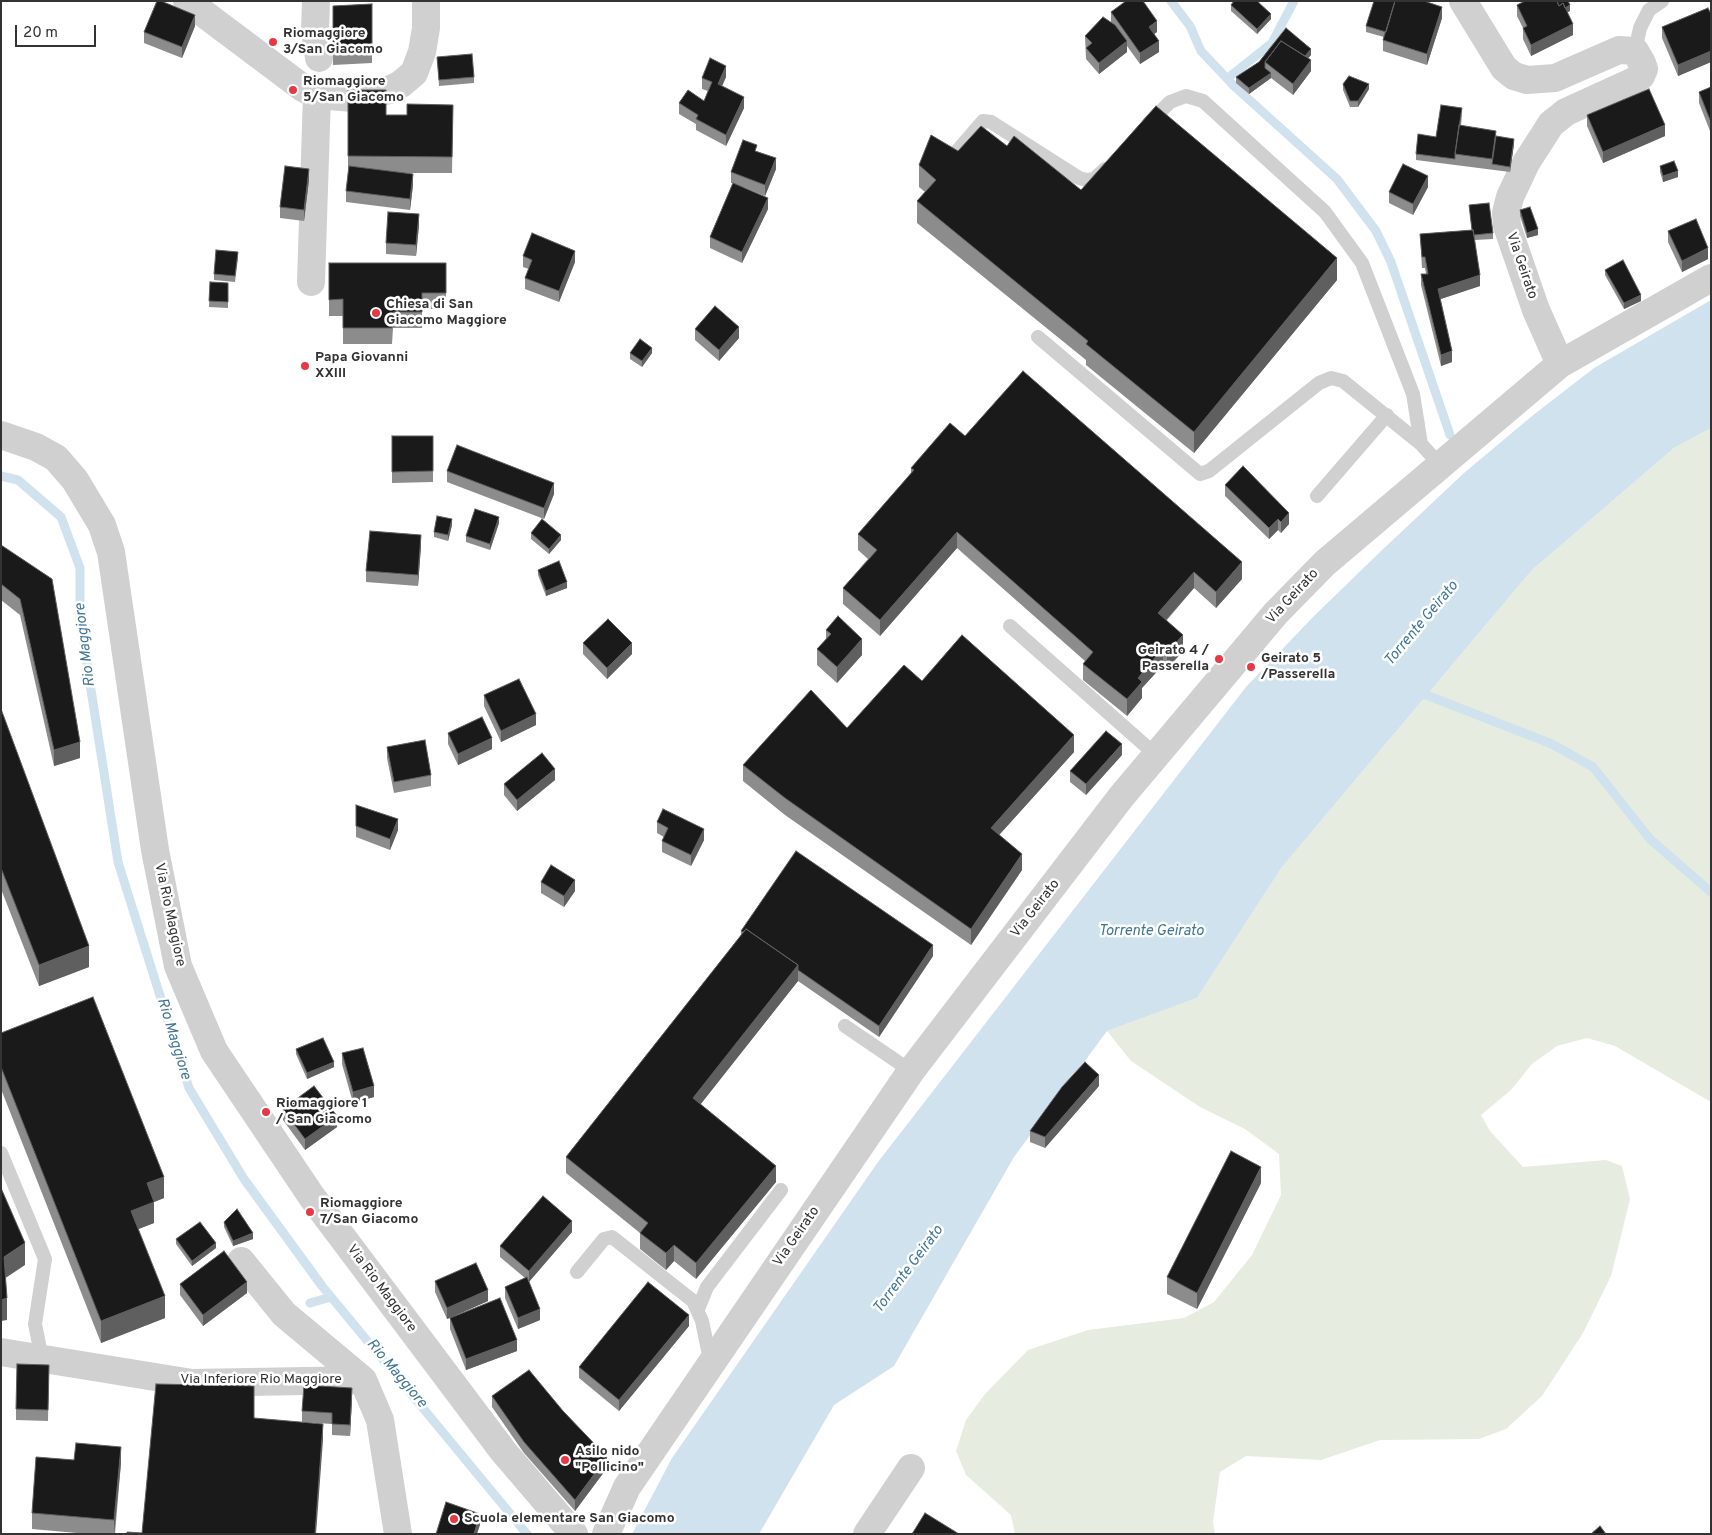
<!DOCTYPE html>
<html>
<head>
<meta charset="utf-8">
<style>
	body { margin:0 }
	#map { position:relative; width:1712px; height:1535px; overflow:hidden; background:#fff; font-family:Overpass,sans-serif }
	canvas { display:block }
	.frame { position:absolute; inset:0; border:2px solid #333; pointer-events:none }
	.scale { position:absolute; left:15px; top:25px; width:81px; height:22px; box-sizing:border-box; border:2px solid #333; border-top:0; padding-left:6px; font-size:15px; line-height:18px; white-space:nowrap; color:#333; -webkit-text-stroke:4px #fff; paint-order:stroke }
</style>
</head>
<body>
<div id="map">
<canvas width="1712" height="1535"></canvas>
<div class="frame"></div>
<div class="scale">20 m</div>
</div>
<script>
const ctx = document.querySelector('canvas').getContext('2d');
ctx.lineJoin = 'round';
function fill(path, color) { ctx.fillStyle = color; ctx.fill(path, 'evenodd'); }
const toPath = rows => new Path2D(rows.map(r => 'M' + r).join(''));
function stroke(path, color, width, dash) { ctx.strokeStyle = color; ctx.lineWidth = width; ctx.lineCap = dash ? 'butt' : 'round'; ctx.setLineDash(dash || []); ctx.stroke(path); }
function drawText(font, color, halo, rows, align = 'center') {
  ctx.font = font + ' Overpass,sans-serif'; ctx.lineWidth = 5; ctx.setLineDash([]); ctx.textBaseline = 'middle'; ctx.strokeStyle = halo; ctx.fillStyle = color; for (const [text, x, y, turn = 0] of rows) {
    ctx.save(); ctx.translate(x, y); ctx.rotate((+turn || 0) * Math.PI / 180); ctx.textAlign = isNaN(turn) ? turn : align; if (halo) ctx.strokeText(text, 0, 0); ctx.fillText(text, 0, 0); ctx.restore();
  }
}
const green = toPath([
	[1711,428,1711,1102,1615,1046,1587,1038,1557,1046,1532,1064,1511,1090,1481,1115,1490,1131,1523,1167,1606,1160,1622,1166,1630,1199,1611,1276,1583,1333,1542,1396,1506,1429,1479,1439,1380,1440,1321,1460,1246,1456,1220,1472,1213,1522,1215,1534,1015,1534,1011,1515,966,1475,956,1451,966,1420,985,1394,1028,1350,1088,1330,1184,1318,1214,1302,1252,1255,1281,1195,1279,1154,1245,1129,1200,1107,1131,1061,1107,1031,1197,998,1282,867,1532,570,1674,448]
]);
const water = toPath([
	[1711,300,1711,428,1674,448,1532,570,1282,867,1197,998,1107,1031,1014,1157,894,1366,834,1405,759,1534,632,1534,672,1458,878,1162,1246,687,1314,616,1380,552,1464,473,1532,416,1594,368]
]);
const stream = toPath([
	[1171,1,1190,26,1201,51,1234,86,1337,179,1376,231,1391,262,1450,435],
	[1228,78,1272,43,1294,1],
	[1,476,18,480,61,517,80,568,80,620,118,862,189,1088,244,1179,322,1286,527,1534],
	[1416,691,1552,744,1593,767,1650,839,1711,892],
	[310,1303,331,1297]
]);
const service = toPath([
	[1635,51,1640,28,1649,10,1662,1],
	[1149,123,1170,102,1186,96,1203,101,1325,212,1362,263,1413,394,1421,444,1440,465],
	[945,165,983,121,991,122,1079,178,1087,180,1094,179,1105,169],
	[1038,337,1200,474,1209,471,1319,383,1331,378,1343,381,1421,444],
	[1317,496,1387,415],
	[1010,626,1156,755],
	[845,1026,911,1071],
	[1,1153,45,1259,35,1324,42,1359],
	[577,1272,604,1239,612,1237,693,1301,702,1321,708,1350,714,1357],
	[698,1309,707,1287,781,1190]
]);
const minor = toPath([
	[187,1,303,88,317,95,353,98,389,90,401,84,414,73,422,52,426,28,426,1],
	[316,1,315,31,319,58],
	[1463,1,1504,68,1514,76,1527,80,1555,78,1619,50,1635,51,1642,63,1644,69,1641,76,1634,81,1566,112,1551,124,1526,163,1510,197,1506,213,1507,226,1536,310,1560,364],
	[311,282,317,95],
	[1,435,36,447,56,458,75,480,102,525,111,552,155,850,178,966,214,1051,312,1197,503,1451,574,1534],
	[241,1261,284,1314,363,1380,380,1420,398,1534],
	[1,1352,192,1383,363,1380],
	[606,1534,627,1487,911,1071,1121,797,1276,613,1325,563,1560,364,1711,278],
	[867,1534,911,1468]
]);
const wall = toPath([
	[1234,1,1260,1,1259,3,1271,19,1257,34,1231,11,1231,5],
	[372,4,372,63,333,65,333,6],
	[1517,5,1570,11,1567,12,1573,35,1531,56,1523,39,1523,28,1517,16],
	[1111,12,1157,32,1154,34,1159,52,1140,64,1127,46,1127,52,1099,74,1086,59,1085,36,1111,22],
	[1711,14,1711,62,1678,76,1662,38,1662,27],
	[1442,18,1427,65,1383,51,1383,40,1384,37,1366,32,1366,26],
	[195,26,182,58,144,43,144,32],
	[1311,55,1308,58,1311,71,1293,95,1271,78,1249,94,1236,83,1236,77,1259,62],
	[437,57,474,77,474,83,439,86],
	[726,77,722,86,744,108,726,146,696,130,696,124,679,114,679,103,704,101,708,91,702,89,702,78],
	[1343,84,1369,89,1358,107,1350,107,1343,90],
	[1711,87,1711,131,1710,131,1699,103,1699,92],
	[453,105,452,173,404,173,413,185,410,210,346,202,346,191,348,172,348,156,386,115,407,115],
	[1462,114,1461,126,1496,136,1514,144,1510,172,1416,160,1416,154],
	[1587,115,1665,136,1603,163,1587,126],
	[1007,146,1081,190,1337,280,1194,453,1086,365,1086,360,917,223,917,201,925,192,919,187,919,165],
	[757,151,776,169,765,196,743,187,768,209,742,263,710,248,710,237,733,183,731,183,731,172],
	[1660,166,1678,177,1663,182,1660,172],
	[309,180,304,221,280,218,280,207],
	[1428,187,1413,215,1389,203,1389,192],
	[1469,205,1493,233,1493,239,1475,240,1480,286,1440,299,1452,362,1441,366,1421,285,1421,274,1426,274,1425,268,1422,268,1420,234,1472,230],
	[1520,210,1538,235,1527,238,1520,216],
	[419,225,416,256,386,254,386,243],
	[1668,231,1708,259,1682,272,1668,242],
	[523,256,575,262,559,302,525,289,525,278,529,269,523,267],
	[238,258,235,282,214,280,214,274],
	[329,263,446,263,446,309,422,309,422,328,393,328,392,344,343,344,343,316,329,316],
	[1605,270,1641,301,1624,309,1605,275],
	[210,282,228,283,228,308,209,307],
	[695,329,739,338,719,361,695,340],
	[630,353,652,353,642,367,630,359],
	[392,436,433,436,433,482,392,483],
	[965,436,1242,579,1216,608,1194,588,1167,620,1183,651,1167,669,1163,665,1142,688,1142,698,1127,716,1083,680,1083,664,1085,661,957,548,880,636,843,604,843,588,868,559,858,550,858,534,911,473,911,468],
	[447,471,554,494,544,519,447,482],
	[1225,485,1289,524,1281,533,1278,530,1269,539,1225,496],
	[499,523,490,550,466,542,466,536],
	[452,525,448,541,434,537,434,532],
	[531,533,561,540,549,554,531,539],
	[1,545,80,758,54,766,20,615,1,600],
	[421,546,418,586,366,582,366,571],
	[538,570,567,588,546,596,538,575],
	[826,630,862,655,837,683,817,665,817,649,826,639],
	[583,643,632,654,607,679,583,654],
	[922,681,1074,752,999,835,1022,870,971,945,785,815,743,781,743,765,847,728],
	[484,695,536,725,501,742,484,706],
	[1,709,89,967,39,986,1,889],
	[448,733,492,749,458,765,448,744],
	[387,747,431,775,431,786,394,793,387,758],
	[1122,755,1086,795,1070,782,1070,771],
	[555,780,517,811,504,795,504,784],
	[356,805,398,830,390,850,356,837],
	[657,822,704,840,691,866,662,852,662,841,664,837,657,833],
	[541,882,575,891,564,907,541,893],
	[741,931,933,956,879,1037,798,981,700,1104,776,1182,696,1279,674,1261,666,1270,640,1249,640,1233,566,1173,566,1157,741,935],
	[1,1033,164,1198,154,1202,154,1223,138,1229,165,1318,101,1343,1,1089],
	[296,1049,334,1067,307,1079,296,1054],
	[342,1053,374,1097,353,1103,342,1064],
	[1099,1086,1045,1148,1030,1142,1030,1131],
	[283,1109,337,1127,305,1150,283,1120],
	[1261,1183,1197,1309,1167,1294,1167,1277],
	[224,1222,253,1239,233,1246,224,1227],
	[572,1232,529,1281,540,1320,518,1329,505,1298,505,1287,525,1278,500,1257,500,1246],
	[176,1239,216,1248,192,1266,176,1244],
	[435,1281,488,1301,457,1315,517,1351,466,1370,450,1329,450,1318,447,1319,435,1292],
	[180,1284,247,1293,203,1326,180,1295],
	[689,1326,619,1411,579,1378,579,1367],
	[49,1365,48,1421,16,1420,16,1409],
	[492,1396,607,1468,575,1511,524,1453,492,1407],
	[352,1399,350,1436,332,1435,332,1424,302,1422,302,1411],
	[74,1460,121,1463,115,1534,88,1534,32,1529,32,1513]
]);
const shadedWall = toPath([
	[1570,5,1570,11,1559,17,1559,11],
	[1442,7,1442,18,1427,65,1427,54],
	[1271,14,1271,19,1257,34,1257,29],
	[195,15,195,26,182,58,182,47],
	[1157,21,1157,32,1149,38,1149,27],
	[1573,24,1573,35,1531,56,1531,45],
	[1127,41,1127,52,1099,74,1099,63],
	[1159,41,1159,52,1140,64,1140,53],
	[1311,49,1311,55,1302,65,1302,59],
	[1711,51,1711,62,1678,76,1678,65],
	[1311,60,1311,71,1293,95,1293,84],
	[726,66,726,77,718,95,718,84],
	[1271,73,1271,78,1249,94,1249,88],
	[1369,84,1369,89,1358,107,1358,101],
	[744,97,744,108,726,146,726,135],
	[1665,125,1665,136,1603,163,1603,152],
	[1514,139,1514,144,1510,172,1510,167],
	[776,158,776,169,765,196,765,185],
	[309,169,309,180,304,221,304,210],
	[1678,171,1678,177,1663,182,1663,176],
	[413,174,413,185,410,210,410,199],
	[1428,176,1428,187,1413,215,1413,204],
	[768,198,768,209,742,263,742,252],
	[419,214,419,225,416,256,416,245],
	[1538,229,1538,235,1527,238,1527,233],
	[1708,248,1708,259,1682,272,1682,261],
	[575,251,575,262,559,302,559,291],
	[1337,258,1337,280,1194,453,1194,432],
	[1480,275,1480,286,1438,300,1438,289],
	[1641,295,1641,301,1624,309,1624,303],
	[739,327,739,338,719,361,719,350],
	[652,348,652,353,642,367,642,361],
	[1452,351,1452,362,1441,366,1441,355],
	[554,483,554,494,544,519,544,508],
	[1289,513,1289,524,1281,533,1281,522],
	[499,517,499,523,490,550,490,544],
	[452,519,452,525,448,541,448,535],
	[1278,519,1278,530,1269,539,1269,528],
	[957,532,957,548,880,636,880,620],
	[421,535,421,546,418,586,418,575],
	[561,535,561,540,549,554,549,549],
	[1242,562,1242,579,1216,608,1216,592],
	[1194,572,1194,588,1158,629,1158,613],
	[567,582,567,588,546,596,546,591],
	[1183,635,1183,651,1167,669,1167,653],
	[862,639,862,655,837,683,837,667],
	[632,643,632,654,607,679,607,668],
	[1163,648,1163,665,1142,688,1142,698,1127,716,1127,699,1138,678],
	[536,714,536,725,501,742,501,731],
	[1074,735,1074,752,991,844,991,828],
	[492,738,492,749,458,765,458,754],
	[80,742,80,758,54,766,54,750],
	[1122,744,1122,755,1086,795,1086,784],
	[555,769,555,780,517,811,517,800],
	[398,819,398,830,390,850,390,839],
	[704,829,704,840,691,866,691,855],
	[1022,854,1022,870,971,945,971,929],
	[575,880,575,891,564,907,564,896],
	[933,945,933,956,879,1037,879,1026],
	[89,946,89,967,39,986,39,965],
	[798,965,798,981,693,1114,693,1098],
	[334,1062,334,1067,307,1079,307,1073],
	[1099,1075,1099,1086,1045,1148,1045,1137],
	[374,1086,374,1097,353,1103,353,1092],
	[337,1116,337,1127,305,1150,305,1139],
	[776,1166,776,1182,696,1279,696,1263],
	[1261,1167,1261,1183,1197,1309,1197,1293],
	[164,1177,164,1198,154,1202,154,1223,131,1232,131,1211,147,1183],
	[572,1221,572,1232,529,1282,529,1271],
	[253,1233,253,1239,233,1246,233,1241],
	[25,1243,25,1265,4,1279,4,1257],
	[216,1243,216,1248,192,1266,192,1261],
	[674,1245,674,1261,666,1270,666,1253],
	[247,1282,247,1293,203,1326,203,1315],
	[488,1290,488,1301,447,1319,447,1308],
	[165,1296,165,1318,101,1343,101,1321],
	[7,1298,7,1320,1,1321,1,1300],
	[540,1309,540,1320,518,1329,518,1318],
	[689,1315,689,1326,619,1411,619,1400],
	[517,1340,517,1351,466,1370,466,1359],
	[352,1388,352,1399,350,1436,350,1425],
	[323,1424,323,1440,316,1534,315,1534],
	[121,1447,121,1463,114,1534,114,1520],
	[607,1457,607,1468,575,1511,575,1500],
	[480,1514,480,1525,477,1534,474,1534]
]);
const building = toPath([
	[157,1,161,1,195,15,182,47,144,32,157,1],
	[1126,1,1143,1,1157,21,1149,27,1159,41,1140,53,1111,12,1126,1],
	[1234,1,1257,1,1271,14,1257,29,1231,5,1234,1],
	[1374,1,1395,1,1386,32,1366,26,1374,1],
	[1395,1,1424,1,1442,7,1427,54,1383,40,1395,1],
	[1525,1,1557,1,1559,6,1563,3,1573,24,1531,45,1523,28,1527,26,1517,5,1525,1],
	[1557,1,1568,1,1570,5,1565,8,1563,3,1559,6,1557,1],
	[372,4,372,52,333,54,333,6,372,4],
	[1708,8,1711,14,1711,51,1678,65,1662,27,1708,8],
	[1103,17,1115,25,1127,41,1099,63,1086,48,1092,43,1085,36,1103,17],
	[1286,28,1311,49,1305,56,1281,41,1265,62,1265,68,1271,73,1249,88,1236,77,1259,62,1286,28],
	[1281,41,1311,60,1293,84,1265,62,1281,41],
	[472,54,474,77,439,80,437,57,472,54],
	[710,58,726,66,718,84,744,97,726,135,696,119,698,115,679,103,688,90,704,101,712,82,702,78,710,58],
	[1349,76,1369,84,1358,101,1350,101,1343,84,1349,76],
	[1711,87,1711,120,1710,120,1699,92,1711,87],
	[1649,89,1665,125,1603,152,1587,115,1649,89],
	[348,90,386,90,386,115,407,115,407,104,453,105,452,157,348,156,348,90],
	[1441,105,1462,108,1455,154,1455,159,1416,154,1418,134,1436,137,1441,105],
	[1156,106,1337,258,1194,432,1086,344,1088,341,917,201,936,180,919,165,931,135,958,151,981,126,1007,146,1014,136,1081,190,1156,106],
	[1459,125,1496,131,1492,159,1455,154,1459,125],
	[1496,136,1514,139,1510,167,1492,164,1496,136],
	[743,140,757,145,755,151,776,158,765,185,731,172,743,140],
	[1674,161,1678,171,1663,176,1660,166,1674,161],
	[1403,164,1428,176,1413,204,1389,192,1403,164],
	[285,166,309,169,304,210,280,207,285,166],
	[349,166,413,174,410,199,346,191,349,166],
	[733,183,768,198,742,252,710,237,733,183],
	[1489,203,1493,233,1474,235,1473,230,1472,230,1469,205,1489,203],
	[1530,207,1538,229,1527,233,1520,210,1530,207],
	[388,212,419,214,416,245,386,243,388,212],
	[1696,219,1708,248,1682,261,1668,231,1696,219],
	[1473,230,1480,275,1438,289,1452,351,1441,355,1421,274,1428,274,1425,257,1422,257,1420,234,1473,230],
	[532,233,575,251,559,291,525,278,532,260,523,256,532,233],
	[216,250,238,252,235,276,214,274,216,250],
	[1623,260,1641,295,1624,303,1605,270,1623,260],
	[329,263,446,263,446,293,422,293,422,312,393,312,392,328,343,328,343,299,329,300,329,263],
	[210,282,228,283,228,302,209,301,210,282],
	[715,306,739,327,719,350,695,329,715,306],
	[640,339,652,348,642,361,630,353,640,339],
	[1023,371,1242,562,1216,592,1194,572,1158,613,1183,635,1167,653,1163,648,1138,678,1142,682,1127,699,1083,664,1093,652,957,532,880,620,843,588,877,550,858,534,914,470,911,468,950,423,965,436,1023,371],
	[392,436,433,436,433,471,392,472,392,436],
	[457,445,554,483,544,508,447,471,457,445],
	[1243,466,1289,513,1281,522,1278,519,1269,528,1225,485,1243,466],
	[475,509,499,517,490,544,466,536,475,509],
	[437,516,452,519,448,535,434,532,437,516],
	[542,519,561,535,549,549,531,533,542,519],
	[370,531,421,535,418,575,366,571,370,531],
	[1,545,52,579,80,742,54,750,20,599,1,584,1,545],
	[559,561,567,582,546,591,538,570,559,561],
	[838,616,862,639,837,667,817,649,831,634,826,630,838,616],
	[608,619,632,643,607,668,583,643,608,619],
	[962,635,1074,735,991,828,1022,854,971,929,785,798,743,765,811,690,847,728,904,665,922,681,962,635],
	[519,679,536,714,501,731,484,695,519,679],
	[1,709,89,946,39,965,1,868,1,709],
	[482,717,492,738,458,754,448,733,482,717],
	[1106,731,1122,744,1086,784,1070,771,1106,731],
	[425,740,431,775,394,782,387,747,425,740],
	[542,753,555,769,517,800,504,784,542,753],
	[356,805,398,819,390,839,356,826,356,805],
	[663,809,704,829,691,855,662,841,668,828,657,822,663,809],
	[796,851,933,945,879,1026,798,970,798,965,746,929,743,932,741,931,796,851],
	[551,865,575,880,564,896,541,882,551,865],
	[746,929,798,965,693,1098,776,1166,696,1263,674,1245,666,1253,640,1233,648,1223,566,1157,746,929],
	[93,997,164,1177,147,1183,154,1202,131,1211,165,1296,101,1321,1,1067,1,1033,93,997],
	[323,1038,334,1062,307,1073,296,1049,323,1038],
	[363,1048,374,1086,353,1092,342,1053,363,1048],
	[1085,1062,1099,1075,1045,1137,1030,1131,1062,1087,1085,1062],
	[314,1086,337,1116,305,1139,283,1109,314,1086],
	[1231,1151,1261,1167,1197,1293,1167,1277,1231,1151],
	[1,1188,25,1243,4,1257,7,1298,1,1300,1,1188],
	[543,1196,572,1221,529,1271,500,1246,543,1196],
	[237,1209,253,1233,233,1241,224,1222,237,1209],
	[200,1222,216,1243,192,1261,176,1239,200,1222],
	[224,1251,247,1282,203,1315,180,1284,224,1251],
	[476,1263,488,1290,447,1308,435,1281,476,1263],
	[527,1277,540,1309,518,1318,505,1287,527,1277],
	[648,1282,689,1315,619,1400,579,1367,648,1282],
	[500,1298,517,1340,466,1359,450,1318,500,1298],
	[17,1364,49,1365,48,1410,16,1409,17,1364],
	[529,1370,563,1411,607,1457,575,1500,524,1442,492,1396,529,1370],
	[156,1384,254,1386,254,1418,323,1424,315,1534,127,1534,127,1532,142,1533,156,1384],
	[304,1385,352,1388,350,1425,332,1424,332,1413,302,1411,304,1385],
	[76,1443,121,1447,114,1520,32,1513,36,1457,74,1460,76,1443],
	[446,1502,480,1514,474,1534,436,1534,446,1502],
	[925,1513,959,1534,912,1534,925,1513],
	[1600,1526,1606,1534,1591,1534,1600,1526]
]);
const markers = [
	[273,42,5,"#e63946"],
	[293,90,5,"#e63946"],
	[376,313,5,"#e63946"],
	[305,366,5,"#e63946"],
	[1219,659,5,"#e63946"],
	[1251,667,5,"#e63946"],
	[266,1112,5,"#e63946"],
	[310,1212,5,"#e63946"],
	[565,1460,5,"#e63946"],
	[454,1519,5,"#e63946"]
];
const poiNames = [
	["Riomaggiore",283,34],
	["3/San Giacomo",283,50],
	["Riomaggiore",303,82],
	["5/San Giacomo",303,98],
	["Chiesa di San",386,305],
	["Giacomo Maggiore",386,321],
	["Papa Giovanni",315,358],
	["XXIII",315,374],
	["Geirato 4 /",1209,651,"right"],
	["Passerella",1209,667,"right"],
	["Geirato 5",1261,659],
	["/Passerella",1261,675],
	["Riomaggiore 1",276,1104],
	["/ San Giacomo",276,1120],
	["Riomaggiore",320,1204],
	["7/San Giacomo",320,1220],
	["Asilo nido",575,1452],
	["\"Pollicino\"",575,1468],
	["Scuola elementare San Giacomo",464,1519]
];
const streetNames = [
	["Via Geirato",1521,266,71],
	["Via Geirato",1293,597,-47],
	["Via Geirato",1036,909,-52],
	["Via Rio Maggiore",169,915,78],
	["Via Geirato",797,1237,-55],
	["Via Rio Maggiore",381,1289,53],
	["Via Inferiore Rio Maggiore",261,1380]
];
const waterNames = [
	["Torrente Geirato",1422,624,-50],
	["Rio Maggiore",86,645,-97],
	["Torrente Geirato",1151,932],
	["Rio Maggiore",173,1039,73],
	["Torrente Geirato",909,1270,-53],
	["Rio Maggiore",396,1374,50]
];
fill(green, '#e6ecdf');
fill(water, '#cfe2ee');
stroke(stream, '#cfe2ee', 9);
stroke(service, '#d0d0d0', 14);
stroke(minor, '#d0d0d0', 28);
fill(wall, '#8c8c8c');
fill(shadedWall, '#5f5f5f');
fill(building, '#1a1a1a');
stroke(building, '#5f5f5f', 1);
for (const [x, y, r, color] of markers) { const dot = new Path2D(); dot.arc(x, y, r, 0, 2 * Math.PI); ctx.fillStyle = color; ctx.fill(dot); stroke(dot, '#fff', 2); }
drawText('bold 14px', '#333', '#fff', poiNames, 'left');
drawText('14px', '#333', '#fff', streetNames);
drawText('italic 15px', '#3f7597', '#fff', waterNames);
</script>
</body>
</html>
